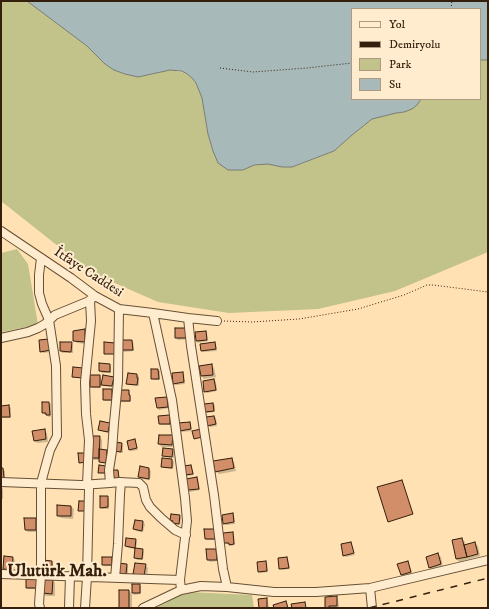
<!DOCTYPE html>
<html>
<head>
<meta charset="utf-8">
<style>
	body { margin:0 }
	#map { position:relative; width:489px; height:609px; overflow:hidden; background:#ffe1b3; font-family:"IM FELL DW Pica",serif }
	canvas { display:block }
	.frame { position:absolute; inset:0; border:2px solid #331f0c; pointer-events:none }
	.legend { position:absolute; left:351px; top:8px; width:130px; height:92px; box-sizing:border-box; background:#ffecce; border:1px solid #ad9a80; margin:0; padding:5px 7px; list-style:none; font-size:12px; color:#331f0c }
	.legend li { display:flex; align-items:center; gap:8px; height:20px }
	.legend b { width:20px; border:1px solid #ad9a80 }
</style>
</head>
<body>
<div id="map">
<canvas width="489" height="609"></canvas>
<div class="frame"></div>
<ul class="legend">
<li><b style="height:5px;background:#ffecce"></b>Yol</li>
<li><b style="height:5px;background:#331f0c"></b>Demiryolu</li>
<li><b style="height:11px;background:#c2c28b"></b>Park</li>
<li><b style="height:11px;background:#a7bab9"></b>Su</li>
</ul>
</div>
<script>
const ctx = document.querySelector('canvas').getContext('2d');
ctx.lineJoin = 'round';
function fill(path, color) { ctx.fillStyle = color; ctx.fill(path, 'evenodd'); }
const toPath = rows => new Path2D(rows.map(r => 'M' + r).join(''));
function stroke(path, color, width, dash) { ctx.strokeStyle = color; ctx.lineWidth = width; ctx.lineCap = dash ? 'butt' : 'round'; ctx.setLineDash(dash || []); ctx.stroke(path); }
function drawText(font, color, halo, rows, align = 'center') {
  ctx.font = font + ' "IM FELL DW Pica",serif'; ctx.lineWidth = 4; ctx.setLineDash([]); ctx.textBaseline = 'middle'; ctx.strokeStyle = halo; ctx.fillStyle = color; for (const [text, x, y, turn = 0] of rows) {
    ctx.save(); ctx.translate(x, y); ctx.rotate((+turn || 0) * Math.PI / 180); ctx.textAlign = isNaN(turn) ? turn : align; if (halo) ctx.strokeText(text, 0, 0); ctx.fillText(text, 0, 0); ctx.restore();
  }
}
const green = toPath([
	[1,1,27,1,87,46,105,64,114,70,125,74,138,77,170,70,186,73,192,78,196,83,202,98,208,134,213,151,243,170,254,165,268,164,282,167,292,167,301,164,334,151,352,135,372,119,396,113,404,112,417,105,421,99,480,99,480,60,488,60,488,252,395,291,318,309,229,313,158,302,92,273,1,201],
	[17,249,28,264,38,325,1,332,1,253],
	[188,592,252,595,254,608,155,608,166,603,168,599]
]);
const water = toPath([
	[27,1,488,1,488,60,480,60,480,9,352,9,352,99,421,99,417,105,412,109,404,112,396,113,372,119,352,135,334,151,292,167,282,167,268,164,254,165,243,170,228,170,218,163,213,151,208,134,202,98,196,83,192,78,186,73,181,71,170,70,138,77,125,74,114,70,105,64,87,46,27,1]
]);
const shadow = toPath([
	[186,329,188,339,178,340,176,338],
	[85,330,88,333,87,344,77,343,74,340,74,332],
	[206,332,207,333,208,341,198,343,197,341,196,333],
	[40,341,52,352,43,353,41,351],
	[132,341,133,342,134,351,124,352,122,350],
	[71,343,73,345,73,353,62,353,61,351],
	[214,343,216,344,217,351,203,352,202,351],
	[110,365,111,366,111,373,102,373,100,371],
	[211,365,214,368,216,377,204,379,202,376,200,367],
	[158,370,160,371,160,380,154,380,152,378],
	[182,373,184,374,185,384,176,385,174,384],
	[137,375,139,376,139,386,129,385,127,384],
	[100,376,101,378,101,383,113,378,115,379,114,387,104,386,101,383,101,388,93,388,91,386],
	[214,380,216,382,217,391,207,393,205,391],
	[111,390,113,391,113,401,105,401,104,399],
	[128,391,130,393,130,396,131,398,131,402,122,402,120,400],
	[166,398,168,399,169,408,159,410,158,408,157,399],
	[49,403,51,404,51,416,49,417,43,413],
	[213,404,215,405,215,412,207,413,206,412],
	[9,406,11,408,11,418,3,418,1,417,1,407],
	[169,416,171,418,171,425,161,425,160,424],
	[214,417,216,418,217,426,210,427,208,425],
	[189,423,191,424,192,431,181,432,180,431],
	[109,424,111,425,109,433,101,431,99,429],
	[44,430,47,433,48,442,37,443,35,441],
	[172,436,175,439,175,447,162,447,159,444],
	[99,437,102,440,102,450,107,451,108,452,108,464,101,463,100,460,94,460,91,457],
	[134,440,136,442,138,450,131,451,130,449],
	[122,444,123,446,123,453,117,452,115,451],
	[173,450,174,451,174,458,165,457,163,455],
	[232,459,234,462,236,471,219,474,216,471],
	[172,460,174,462,173,469,164,468,162,467],
	[191,466,192,467,194,475,187,476,185,474],
	[1,469,3,469,5,471,5,479,1,480],
	[149,469,151,471,150,480,141,479,139,477],
	[196,478,198,480,200,490,190,492,189,490],
	[1,487,3,489,3,499,1,499],
	[107,497,109,499,109,509,102,509,101,507],
	[71,507,74,509,73,519,61,518,58,516],
	[233,514,234,516,235,524,226,525,224,524],
	[180,516,181,518,180,525,175,524,171,520],
	[36,519,38,522,39,532,28,532,26,530],
	[135,521,143,522,145,524,143,532,136,531,134,529],
	[215,530,217,540,207,540,206,538],
	[232,533,234,535,235,545,231,546,230,544,227,544,225,543],
	[462,539,465,542,465,545,475,543,478,546,480,556,459,562,457,559],
	[136,540,137,542,136,549,128,548,126,546],
	[351,543,352,545,355,555,346,557,344,555],
	[142,550,144,552,143,560,137,560,135,558],
	[215,550,217,551,218,561,210,562,208,560],
	[438,554,441,557,443,567,432,570,430,567],
	[5,557,13,558,15,560,14,571,6,570,4,569],
	[112,558,113,560,113,566,105,566,103,565],
	[287,558,288,560,290,569,282,570,280,569],
	[52,562,53,563,53,572,46,572,44,571],
	[265,562,267,563,268,572,260,573,259,572],
	[407,562,409,564,412,573,403,576,402,574],
	[127,565,128,566,128,575,119,575,118,573],
	[145,565,148,568,147,578,137,577,134,574],
	[27,579,38,589,29,589,27,588],
	[52,580,55,583,55,596,46,596,43,593],
	[139,585,141,586,141,594,134,595,133,593],
	[129,591,132,594,132,608,120,608],
	[337,598,338,599,339,607,327,608],
	[266,599,268,601,269,608,260,608]
]);
const building = toPath([
	[175,328,186,328,186,338,175,338,175,328],
	[85,329,85,342,73,341,73,331,85,329],
	[206,331,207,340,196,341,195,332,206,331],
	[49,339,51,350,40,352,39,340,49,339],
	[121,340,132,340,133,350,121,350,121,340],
	[60,342,72,342,71,352,60,351,60,342],
	[104,342,115,343,115,354,104,354,104,342],
	[215,342,216,349,201,351,200,344,215,342],
	[99,363,110,364,110,372,99,371,99,363],
	[212,364,213,375,201,376,199,366,212,364],
	[73,367,83,368,82,378,72,377,73,367],
	[151,369,158,369,159,379,151,379,151,369],
	[183,372,184,382,173,384,172,373,183,372],
	[128,373,137,374,137,378,138,378,137,385,126,384,128,373],
	[90,375,100,375,100,387,90,387,90,375],
	[103,375,114,377,112,386,101,385,103,375],
	[214,379,216,390,204,392,203,381,214,379],
	[103,389,112,389,112,400,103,400,103,389],
	[119,390,129,390,129,395,130,395,130,401,119,401,119,390],
	[167,397,168,407,157,408,155,398,167,397],
	[42,402,49,402,50,415,46,415,46,413,42,413,42,402],
	[213,403,214,411,205,412,204,404,213,403],
	[9,405,10,417,1,417,1,406,9,405],
	[170,415,170,424,159,424,158,416,170,415],
	[214,416,216,424,207,426,206,417,214,416],
	[100,421,110,423,108,432,98,430,100,421],
	[190,422,191,429,179,431,178,423,190,422],
	[45,429,46,439,34,441,32,431,45,429],
	[201,429,202,437,194,439,192,431,201,429],
	[159,435,173,435,172,445,158,444,159,435],
	[91,436,100,436,99,458,90,458,91,436],
	[135,439,137,448,129,450,127,441,135,439],
	[115,442,122,443,121,452,114,451,115,442],
	[163,448,173,449,172,457,162,456,163,448],
	[99,449,107,450,106,463,99,462,99,449],
	[78,453,86,453,87,462,79,463,78,453],
	[162,458,172,459,172,468,161,467,162,458],
	[232,458,234,468,215,472,213,461,232,458],
	[99,465,106,466,105,473,98,473,99,465],
	[191,465,193,474,184,475,183,466,191,465],
	[140,466,149,468,149,479,138,477,140,466],
	[1,468,3,468,4,478,1,478,1,468],
	[111,470,118,470,119,478,112,479,111,470],
	[197,477,199,489,188,490,186,479,197,477],
	[402,480,413,514,388,522,377,487,402,480],
	[100,496,108,496,108,507,100,508,100,496],
	[79,501,87,501,86,511,78,511,79,501],
	[57,505,71,506,71,516,57,516,57,505],
	[233,513,234,522,223,524,222,515,233,513],
	[171,514,180,515,179,524,172,523,173,521,170,520,171,514],
	[24,518,36,518,36,530,25,530,24,518],
	[135,520,143,521,142,531,133,529,135,520],
	[204,529,215,529,215,539,205,539,204,529],
	[233,532,234,544,229,545,229,543,224,543,223,533,233,532],
	[126,538,136,539,135,548,125,546,126,538],
	[462,538,467,557,456,559,452,540,462,538],
	[351,542,354,553,343,556,341,544,351,542],
	[475,542,478,554,467,557,464,545,475,542],
	[135,548,143,549,142,559,134,558,135,548],
	[206,549,216,549,217,560,207,560,206,549],
	[438,553,441,564,429,568,426,557,438,553],
	[4,556,13,557,12,570,3,569,4,556],
	[102,557,112,557,112,565,102,565,102,557],
	[287,557,289,568,279,569,278,558,287,557],
	[43,560,52,561,52,571,43,571,43,560],
	[266,561,267,571,258,572,257,562,266,561],
	[408,561,411,572,401,575,397,564,408,561],
	[117,563,127,564,126,574,117,573,117,563],
	[135,563,146,564,144,576,133,574,135,563],
	[26,578,37,578,37,588,26,588,26,578],
	[43,579,53,579,52,594,42,593,43,579],
	[132,584,140,584,140,593,132,593,132,584],
	[119,590,129,590,129,608,119,608,119,590],
	[337,596,337,606,329,606,329,608,325,608,325,597,337,596],
	[267,598,267,608,259,608,258,599,267,598],
	[286,601,288,608,274,608,273,605,286,601],
	[305,602,306,608,292,608,291,604,305,602]
]);
const path = toPath([
	[451,9,452,1],
	[220,68,253,72,307,68,352,63],
	[224,321,252,322,299,319,358,309,404,295,427,285,433,285,488,292]
]);
const minor = toPath([
	[1,231,71,278,95,296,119,309,153,313,188,318,217,321],
	[153,313,172,400,185,498,187,521,180,580,181,590],
	[188,318,191,346,214,495,223,569,227,587],
	[1,338,28,332,38,328,45,324,55,315,89,301,94,297],
	[1,482,81,485,110,483,119,482,139,483,143,487,146,500,150,507,161,518,175,530,186,535],
	[110,483,109,470,112,451,114,423,118,381,119,309],
	[1,574,180,580],
	[115,578,118,544,120,494,121,482],
	[370,588,372,608],
	[40,608,39,604,41,575,41,483,50,450,57,436,56,366,49,320,42,304,39,293,39,275,41,258],
	[69,608,70,576],
	[85,608,87,577,89,489,87,484,89,440,86,414,85,382,91,321,90,300],
	[143,608,181,590,201,586,227,587,274,592,316,592,370,588,488,560]
]);
const rail = toPath([
	[369,608,488,578]
]);
const streetNames = [
	["İtfaye Caddesi",88,273,33]
];
const districtNames = [
	["Ulutürk Mah.",57,572]
];
fill(green, '#c2c28b');
fill(water, '#a7bab9');
stroke(water, '#797c74', 1);
fill(shadow, '#0003');
fill(building, '#d28d69');
stroke(building, '#331f0c', 1);
stroke(minor, '#665036', 10);
stroke(path, '#331f0c', 1, [1, 2]);
stroke(minor, '#ffecce', 8);
stroke(rail, '#331f0c', 1.5, [7, 7]);
drawText('14px', '#331f0c', '#ffecce', streetNames);
drawText('bold 18px', '#331f0c', '#ffecce', districtNames);
</script>
</body>
</html>
